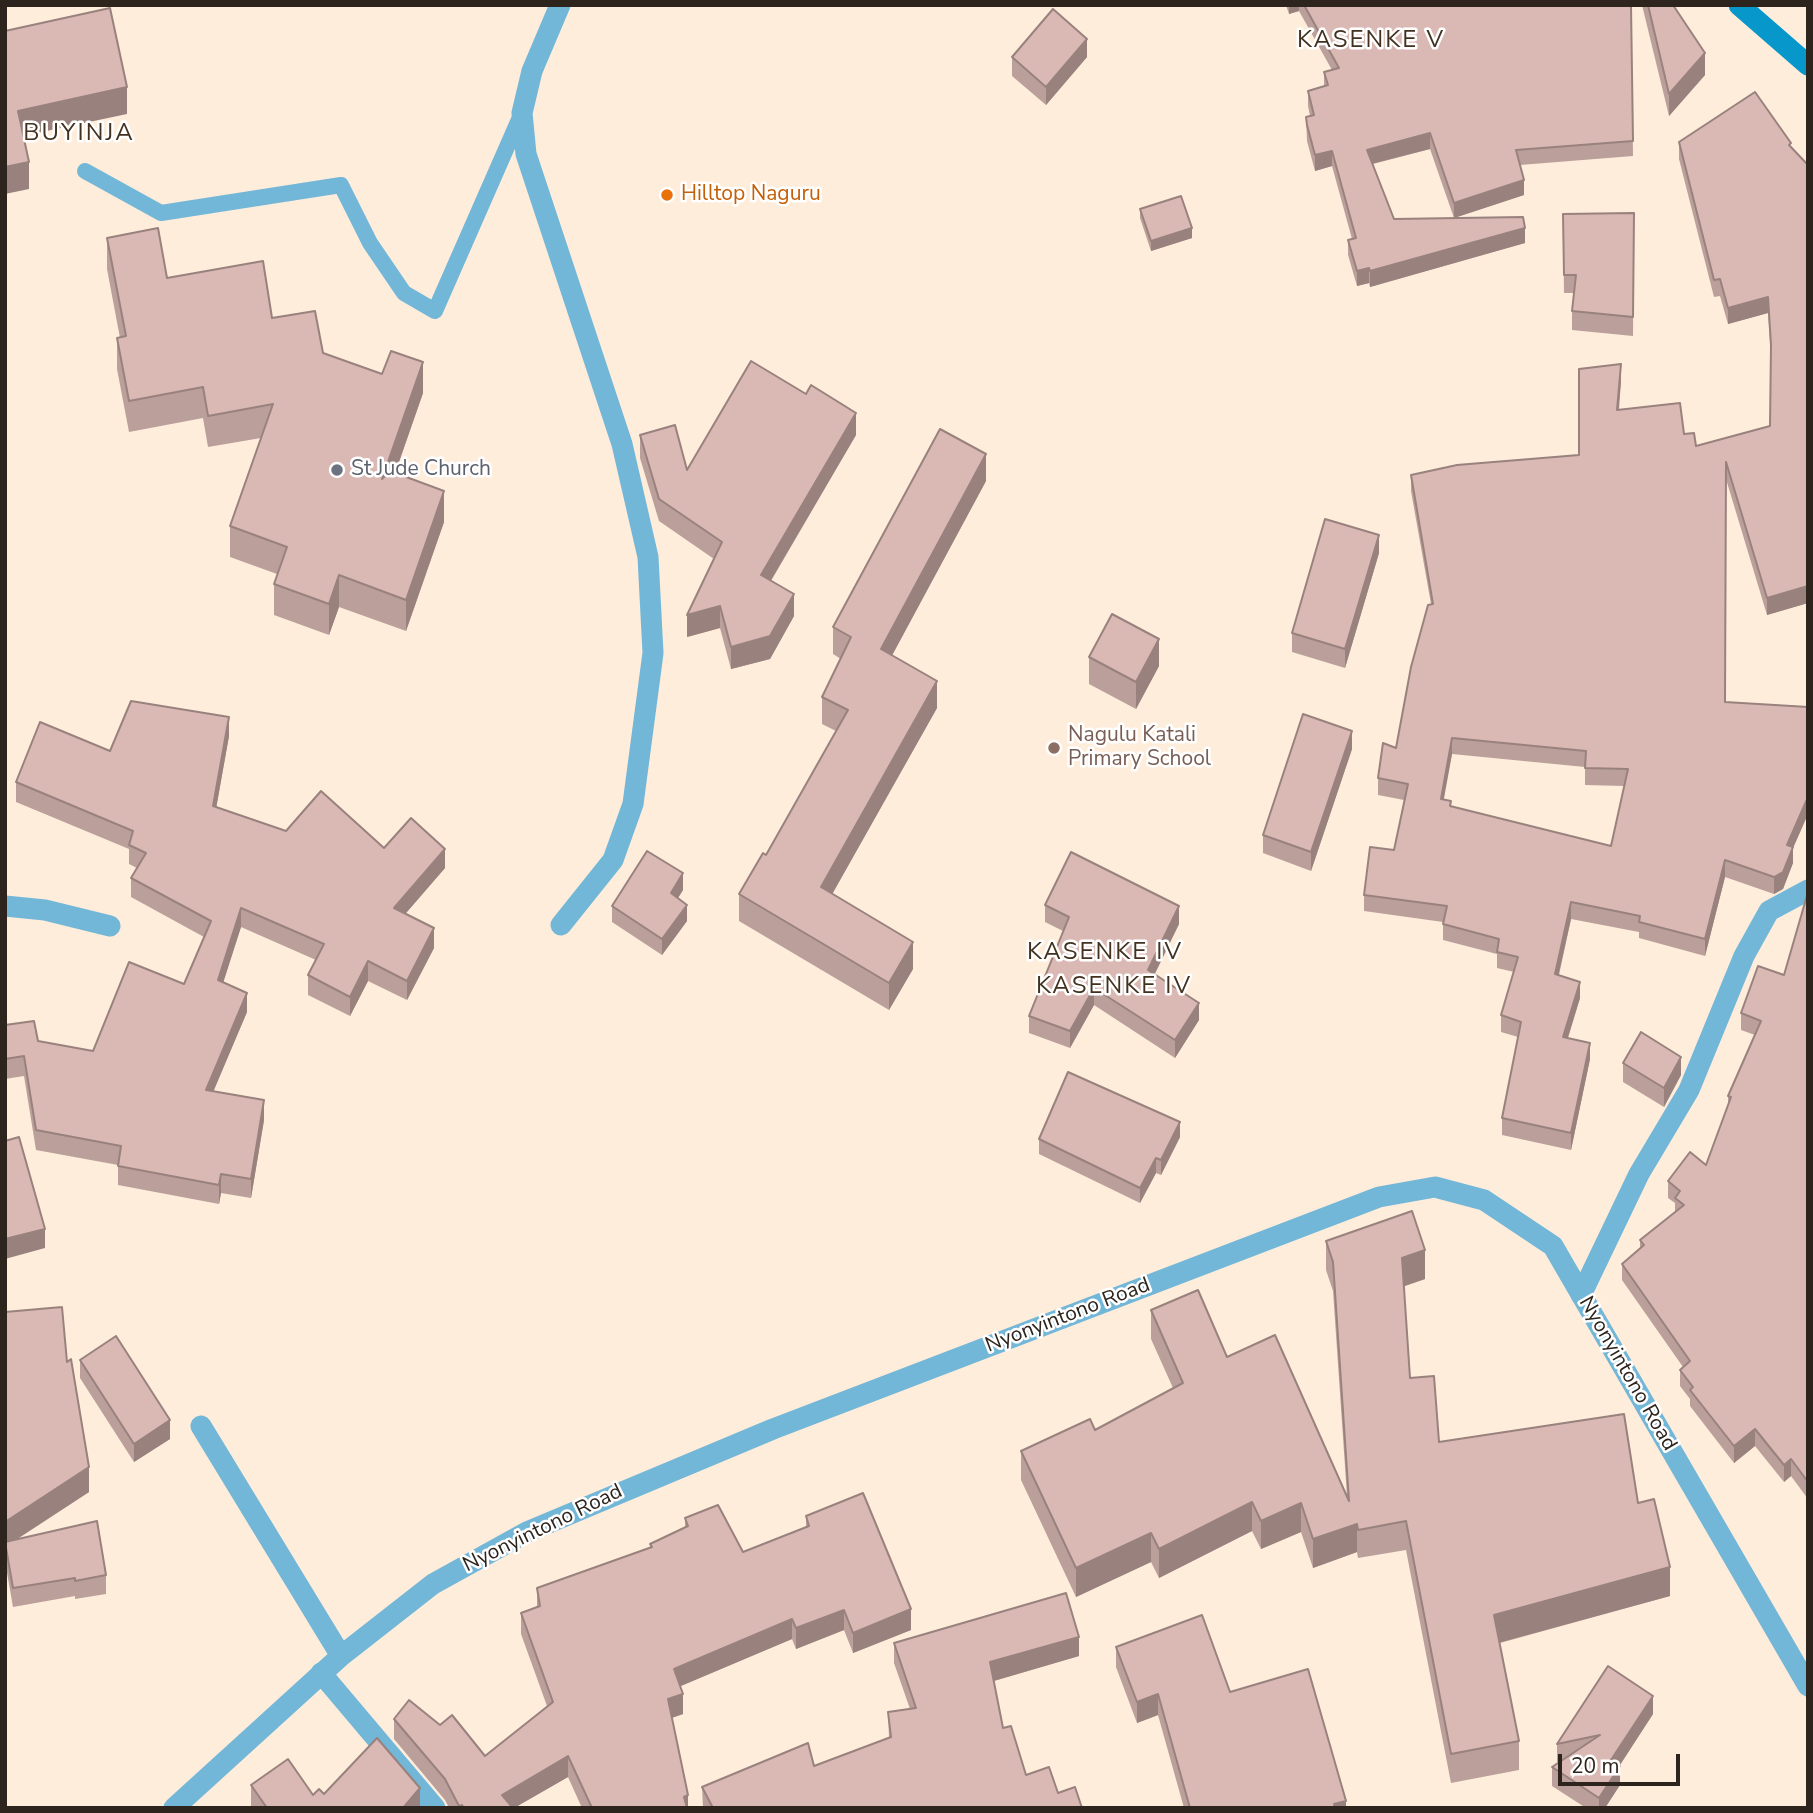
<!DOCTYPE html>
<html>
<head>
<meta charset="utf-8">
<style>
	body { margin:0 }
	#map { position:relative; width:1813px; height:1813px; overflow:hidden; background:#feeddb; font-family:"Nunito Sans",sans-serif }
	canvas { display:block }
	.frame { position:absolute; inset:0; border:7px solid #2d251d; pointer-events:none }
	.scale { position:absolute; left:1558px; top:1754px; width:122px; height:32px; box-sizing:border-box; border:4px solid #2d251d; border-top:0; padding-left:9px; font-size:21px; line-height:24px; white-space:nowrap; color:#2d251d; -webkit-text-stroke:5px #fff; paint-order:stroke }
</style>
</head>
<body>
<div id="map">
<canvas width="1813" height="1813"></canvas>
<div class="frame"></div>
<div class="scale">20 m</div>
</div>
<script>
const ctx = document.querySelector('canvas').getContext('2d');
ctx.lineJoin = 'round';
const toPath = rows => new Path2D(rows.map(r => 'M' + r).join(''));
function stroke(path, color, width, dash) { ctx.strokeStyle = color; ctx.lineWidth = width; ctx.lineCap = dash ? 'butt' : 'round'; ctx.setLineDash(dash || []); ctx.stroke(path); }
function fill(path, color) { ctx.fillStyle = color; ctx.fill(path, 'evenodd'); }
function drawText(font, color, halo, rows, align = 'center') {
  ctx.font = font + ' "Nunito Sans",sans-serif'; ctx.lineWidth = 5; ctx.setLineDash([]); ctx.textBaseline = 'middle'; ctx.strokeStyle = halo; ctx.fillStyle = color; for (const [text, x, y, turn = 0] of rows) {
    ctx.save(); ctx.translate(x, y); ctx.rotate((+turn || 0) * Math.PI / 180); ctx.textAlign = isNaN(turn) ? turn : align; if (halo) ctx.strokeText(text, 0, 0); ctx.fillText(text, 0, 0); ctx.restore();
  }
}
const lane = toPath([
	[85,171,161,213,341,185,370,243,404,293,435,311,521,115]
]);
const street = toPath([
	[560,5,532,71,522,113,526,154,622,444,648,557,653,653,633,804,613,860,561,925],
	[5,906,45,910,110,926],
	[1581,1295,1639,1174,1689,1090,1744,956,1769,911,1808,890],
	[201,1426,341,1656],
	[321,1673,435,1808],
	[174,1808,341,1656,433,1584,527,1532,773,1429,1379,1197,1435,1187,1484,1200,1553,1246,1808,1686]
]);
const secondary = toPath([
	[1739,5,1808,65]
]);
const wall = toPath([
	[1286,5,1631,5,1633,156,1520,165,1524,195,1454,218,1525,243,1370,287,1369,283,1357,286,1348,255,1348,240,1352,239,1332,166,1315,171,1307,141,1306,117,1310,116,1308,106,1308,91,1324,86,1324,72,1332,70,1299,11,1289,14],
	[1430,149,1454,218,1394,219,1373,164],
	[1642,5,1673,5,1705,75,1669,116],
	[1012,57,1087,57,1046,105,1012,76],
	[1679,142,1791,147,1808,165,1808,603,1767,615,1726,479,1725,702,1808,707,1808,814,1793,848,1793,863,1783,889,1774,894,1725,877,1705,956,1639,938,1639,932,1571,919,1559,975,1580,998,1568,1038,1590,1059,1571,1150,1502,1135,1502,1118,1518,1037,1501,1032,1501,1015,1514,972,1497,968,1497,954,1443,940,1443,922,1364,911,1364,895,1394,850,1404,800,1378,795,1378,778,1396,748,1431,604,1411,491,1411,475,1579,455,1621,381,1619,410,1684,434,1696,446,1770,426,1771,358,1768,313,1728,324,1720,296,1714,297,1679,159],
	[1452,754,1585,767,1585,785,1624,786,1611,846,1451,806,1443,799],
	[1140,209,1192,238,1151,251,1140,218],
	[1634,213,1633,336,1572,330,1572,311,1574,293,1564,293,1563,214],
	[107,238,167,278,272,318,323,353,423,393,395,473,444,522,406,631,339,607,329,635,274,615,274,584,277,574,230,557,230,526,261,438,208,447,203,418,129,432,117,369,117,338,120,338,107,269],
	[640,435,687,470,856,435,771,581,794,616,770,659,731,669,720,628,687,637,714,559,659,521,640,458],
	[986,481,892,655,937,708,832,894,913,969,889,1010,739,921,739,894,766,855,836,731,822,724,822,697,841,659,833,654,833,627],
	[1379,553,1345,668,1292,652,1292,633],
	[1089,657,1159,666,1136,709,1089,684],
	[229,736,216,808,286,831,384,848,445,868,405,914,434,948,407,1000,368,981,350,1016,308,995,308,975,316,960,241,927,223,982,247,1012,213,1091,264,1120,251,1198,221,1193,219,1204,118,1185,118,1165,36,1150,24,1076,5,1079,5,1025,38,1041,93,1051,184,984,204,937,131,897,131,878,137,868,129,864,129,849,16,802,16,782,110,751],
	[1352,749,1311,871,1263,853,1263,835],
	[683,890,678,898,687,921,662,955,612,922,612,906],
	[1808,892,1808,1499,1791,1476,1784,1482,1755,1446,1734,1463,1690,1406,1690,1399,1680,1386,1680,1370,1683,1367,1622,1280,1622,1264,1640,1248,1640,1240,1675,1213,1675,1203,1668,1198,1668,1181,1706,1165,1728,1105,1728,1096,1755,1035,1741,1030,1741,1013,1784,975],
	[1045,905,1179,924,1155,974,1199,1020,1175,1058,1094,1005,1070,1048,1029,1033,1029,1016,1063,931,1045,922],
	[1623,1063,1681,1075,1664,1107,1623,1082],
	[1180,1137,1161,1175,1156,1173,1140,1203,1039,1154,1039,1139],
	[1326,1241,1425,1279,1404,1286,1410,1378,1439,1442,1638,1503,1670,1596,1500,1643,1519,1741,1519,1770,1451,1783,1406,1550,1358,1558,1357,1552,1313,1568,1301,1532,1261,1549,1252,1531,1159,1578,1151,1562,1076,1597,1021,1480,1021,1451,1095,1430,1173,1388,1151,1339,1151,1310,1227,1357,1347,1496,1333,1291,1326,1270],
	[5,1312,67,1362,89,1492,16,1540,106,1575,106,1594,75,1599,75,1596,13,1607,5,1561],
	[80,1360,170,1439,134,1462,80,1378],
	[806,1516,911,1630,853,1653,844,1630,796,1649,792,1639,680,1686,683,1714,672,1718,688,1808,582,1808,568,1777,514,1808,449,1808,445,1800,394,1739,394,1719,440,1725,485,1756,547,1706,521,1634,521,1613,537,1607,537,1588,650,1547,650,1544,685,1527,685,1518,743,1552,806,1527],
	[894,1643,1079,1656,994,1681,1003,1728,1026,1775,1082,1808,703,1808,702,1787,814,1766,889,1738,888,1712,910,1709,894,1663],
	[1116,1647,1230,1692,1346,1808,1184,1808,1158,1715,1137,1723,1116,1667],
	[1653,1714,1619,1766,1620,1785,1605,1808,1586,1808,1552,1786,1552,1767,1561,1761,1557,1762,1557,1744],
	[251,1785,313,1795,324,1794,420,1808,251,1808]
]);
const shadedWall = toPath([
	[1289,5,1299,5,1299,11,1289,14],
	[1087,39,1087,57,1046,105,1046,87],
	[1705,53,1705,75,1669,116,1669,94],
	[127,87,127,114,18,137,18,111],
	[1430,133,1430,149,1367,165,1367,150],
	[1332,151,1332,166,1315,171,1315,155],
	[29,162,29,189,5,194,5,167],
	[1524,180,1524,195,1454,218,1454,203],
	[1192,228,1192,238,1151,251,1151,241],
	[1525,228,1525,243,1370,287,1370,271],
	[1369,268,1369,283,1357,286,1357,271],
	[1768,297,1768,313,1728,324,1728,308],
	[423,362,423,393,382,511,382,479],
	[1621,364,1621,381,1617,426,1617,410],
	[856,413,856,435,761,597,761,575],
	[986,454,986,481,881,676,881,649],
	[444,491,444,522,406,631,406,600],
	[1379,535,1379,553,1345,668,1345,649],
	[339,575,339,607,329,635,329,604],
	[1808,586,1808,603,1767,615,1767,598],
	[794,594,794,616,770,659,731,669,731,647],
	[720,606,720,628,687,637,687,615],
	[1159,639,1159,666,1136,709,1136,682],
	[937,681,937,708,821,914,821,887],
	[229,717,229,736,213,826,213,806],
	[1352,731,1352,749,1311,871,1311,852],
	[1452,738,1452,754,1441,815,1441,799],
	[1808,797,1808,814,1793,848,1793,863,1783,889,1774,894,1774,877],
	[445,849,445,868,394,927,394,908],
	[1725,860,1725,877,1705,956,1705,939],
	[683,873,683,890,671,909,671,893],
	[1571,902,1571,919,1555,990,1555,974],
	[687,905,687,921,662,955,662,939],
	[1179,906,1179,924,1148,987,1148,970],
	[241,908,241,927,218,999,218,980],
	[434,928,434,948,407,1000,407,981],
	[913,942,913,969,889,1010,889,983],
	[368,961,368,981,350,1016,350,997],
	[1580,982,1580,998,1563,1053,1563,1037],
	[1094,988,1094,1005,1070,1048,1070,1031],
	[247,993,247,1012,206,1109,206,1090],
	[1199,1003,1199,1020,1175,1058,1175,1040],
	[1590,1043,1590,1059,1571,1150,1571,1133],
	[1681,1057,1681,1075,1664,1107,1664,1088],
	[264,1100,264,1120,251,1198,251,1179],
	[1180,1122,1180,1137,1161,1175,1161,1160],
	[1156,1158,1156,1173,1140,1203,1140,1188],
	[221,1174,221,1193,219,1204,219,1185],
	[45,1229,45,1248,5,1259,5,1239],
	[1425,1250,1425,1279,1402,1287,1402,1258],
	[170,1420,170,1439,134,1462,134,1444],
	[1755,1429,1755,1446,1734,1463,1734,1446],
	[1791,1459,1791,1476,1784,1482,1784,1465],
	[89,1467,89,1492,6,1546,5,1542,5,1547,5,1522],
	[1252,1502,1252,1531,1159,1578,1159,1549],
	[1301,1503,1301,1532,1261,1549,1261,1521],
	[1357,1524,1357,1552,1313,1568,1313,1539],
	[1151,1533,1151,1562,1076,1597,1076,1568],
	[1670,1567,1670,1596,1494,1644,1494,1615],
	[911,1609,911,1630,853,1653,853,1633],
	[844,1610,844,1630,796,1649,796,1628],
	[792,1619,792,1639,674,1689,674,1669],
	[1079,1637,1079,1656,990,1682,990,1662],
	[683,1694,683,1714,668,1719,668,1699],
	[1158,1694,1158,1715,1137,1723,1137,1702],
	[1653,1696,1653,1714,1611,1779,1611,1760],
	[568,1756,568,1777,514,1808,502,1808,502,1795],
	[1620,1766,1620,1785,1605,1808,1599,1808,1599,1798],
	[420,1788,420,1808,403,1808],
	[688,1795,688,1808,684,1808,684,1797],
	[1346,1801,1346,1808,1334,1808,1334,1804]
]);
const building = toPath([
	[1304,5,1631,5,1633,141,1516,150,1524,180,1454,203,1430,133,1367,150,1394,219,1523,217,1525,228,1370,271,1369,268,1357,271,1348,240,1356,238,1332,151,1315,155,1307,125,1306,117,1314,115,1308,91,1328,85,1324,72,1339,68,1304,5],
	[1648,5,1673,5,1705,53,1669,94,1648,5],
	[110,8,127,87,18,111,29,162,5,167,5,31,110,8],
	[1053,9,1087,39,1046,87,1012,57,1053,9],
	[1755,92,1791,143,1789,145,1808,165,1808,586,1767,598,1726,462,1725,702,1808,707,1808,797,1787,845,1793,847,1783,872,1774,877,1725,860,1705,939,1639,922,1640,916,1571,902,1555,974,1580,982,1563,1037,1590,1043,1571,1133,1502,1118,1521,1022,1501,1015,1518,957,1497,952,1499,939,1443,924,1447,906,1364,895,1370,847,1394,850,1408,784,1378,778,1383,743,1396,748,1411,667,1428,605,1433,604,1411,475,1457,465,1579,455,1579,369,1621,364,1617,410,1680,403,1684,434,1694,433,1696,446,1770,426,1771,345,1768,297,1728,308,1720,279,1714,280,1679,142,1755,92],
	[1452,738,1586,751,1585,768,1628,769,1611,846,1450,806,1451,801,1441,799,1452,738],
	[1181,196,1192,228,1151,241,1140,209,1181,196],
	[1634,213,1633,317,1572,311,1576,275,1564,275,1563,214,1634,213],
	[158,228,167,278,263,261,272,318,315,311,323,353,382,374,391,351,423,362,382,479,390,471,444,491,406,600,339,575,329,604,274,584,287,547,230,526,273,404,208,416,203,387,129,401,117,338,126,336,107,238,158,228],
	[751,361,806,394,811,385,856,413,761,575,794,594,770,636,731,647,720,606,687,615,722,542,659,499,640,435,675,425,687,470,751,361],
	[940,429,986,454,881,649,937,681,821,887,913,942,889,983,739,894,763,853,766,855,848,710,822,697,851,637,833,627,940,429],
	[1325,519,1379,535,1345,649,1292,633,1325,519],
	[1112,614,1159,639,1136,682,1089,657,1112,614],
	[131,701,229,717,213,806,286,831,321,791,384,848,411,818,445,849,394,908,434,928,407,981,368,961,350,997,308,975,324,944,241,908,218,980,247,993,206,1090,264,1100,251,1179,221,1174,219,1185,118,1166,121,1146,36,1130,24,1056,5,1059,5,1025,34,1021,38,1041,93,1051,129,962,184,984,211,921,131,878,146,853,129,845,133,831,16,782,40,722,110,751,131,701],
	[1303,714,1352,731,1311,852,1263,835,1303,714],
	[647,851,683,873,671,893,687,905,662,939,612,906,647,851],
	[1071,852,1179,906,1148,970,1199,1003,1175,1040,1094,988,1070,1031,1029,1016,1069,917,1045,905,1071,852],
	[1808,892,1808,1482,1791,1459,1784,1465,1755,1429,1734,1446,1690,1390,1693,1387,1680,1370,1690,1361,1622,1264,1644,1245,1640,1240,1684,1205,1675,1198,1680,1191,1668,1181,1690,1152,1706,1165,1731,1097,1728,1096,1761,1021,1741,1013,1758,966,1784,975,1808,892],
	[1641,1032,1681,1057,1664,1088,1623,1063,1641,1032],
	[1068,1072,1180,1122,1161,1160,1156,1158,1140,1188,1039,1139,1068,1072],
	[19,1137,45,1229,5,1239,5,1141,19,1137],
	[1412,1211,1425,1250,1402,1258,1410,1378,1434,1376,1439,1442,1624,1414,1638,1503,1654,1499,1670,1567,1494,1615,1519,1741,1451,1754,1406,1521,1358,1530,1357,1524,1313,1539,1301,1503,1261,1521,1252,1502,1159,1549,1151,1533,1076,1568,1021,1451,1090,1419,1095,1430,1183,1383,1151,1310,1198,1290,1227,1357,1275,1335,1349,1501,1333,1262,1326,1241,1412,1211],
	[62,1307,67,1362,71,1359,89,1467,5,1522,5,1312,62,1307],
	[116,1336,170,1420,134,1444,80,1360,116,1336],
	[863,1493,911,1609,853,1633,844,1610,796,1628,792,1619,674,1669,683,1694,668,1699,688,1795,684,1797,687,1808,592,1808,568,1756,502,1795,513,1808,464,1808,462,1805,459,1806,445,1779,394,1719,409,1700,440,1725,452,1715,485,1756,553,1702,521,1613,540,1606,537,1588,652,1547,650,1544,688,1526,685,1518,718,1505,743,1552,809,1526,806,1516,863,1493],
	[97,1521,106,1575,75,1581,75,1578,13,1588,5,1542,97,1521],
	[1066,1593,1079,1637,990,1662,1003,1728,1011,1726,1026,1775,1049,1767,1058,1793,1075,1787,1082,1808,713,1808,702,1787,808,1743,814,1766,891,1737,888,1712,916,1708,894,1643,1066,1593],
	[1202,1615,1230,1692,1308,1669,1346,1801,1334,1804,1335,1808,1190,1808,1158,1694,1137,1702,1116,1647,1202,1615],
	[1608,1666,1653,1696,1611,1760,1620,1766,1599,1798,1552,1767,1600,1735,1557,1744,1608,1666],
	[377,1738,420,1788,403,1808,267,1808,251,1785,288,1759,313,1795,319,1789,324,1794,377,1738]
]);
const markers = [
	[667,195,7,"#e8710a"],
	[337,470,7,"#6b7280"],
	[1054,748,7,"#8d6e63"]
];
const foodNames = [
	["Hilltop Naguru",681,195]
];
const worshipNames = [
	["St Jude Church",351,470]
];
const educationNames = [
	["Nagulu Katali",1068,736],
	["Primary School",1068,760]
];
const streetNames = [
	["Nyonyintono Road",1068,1316,-21],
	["Nyonyintono Road",1627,1374,60],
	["Nyonyintono Road",543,1529,-26]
];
const quarterNames = [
	["KASENKE V",1371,41],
	["BUYINJA",79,134],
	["KASENKE IV",1105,953],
	["KASENKE IV",1114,987]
];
stroke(lane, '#72b6d8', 16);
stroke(street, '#72b6d8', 21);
stroke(secondary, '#0897ca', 21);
fill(wall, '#bb9f9b');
fill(shadedWall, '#99827e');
fill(building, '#dab9b4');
stroke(building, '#99827e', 2);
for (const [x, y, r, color] of markers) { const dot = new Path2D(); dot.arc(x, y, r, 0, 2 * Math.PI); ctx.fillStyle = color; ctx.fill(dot); stroke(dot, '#fff', 2.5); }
drawText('21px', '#c56008', '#fff', foodNames, 'left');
drawText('21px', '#5b616d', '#fff', worshipNames, 'left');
drawText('21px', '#785e54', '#fff', educationNames, 'left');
drawText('21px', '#2d251d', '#fff', streetNames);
ctx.letterSpacing = '2px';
drawText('24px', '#42311f', '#fff', quarterNames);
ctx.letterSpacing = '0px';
</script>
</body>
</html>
